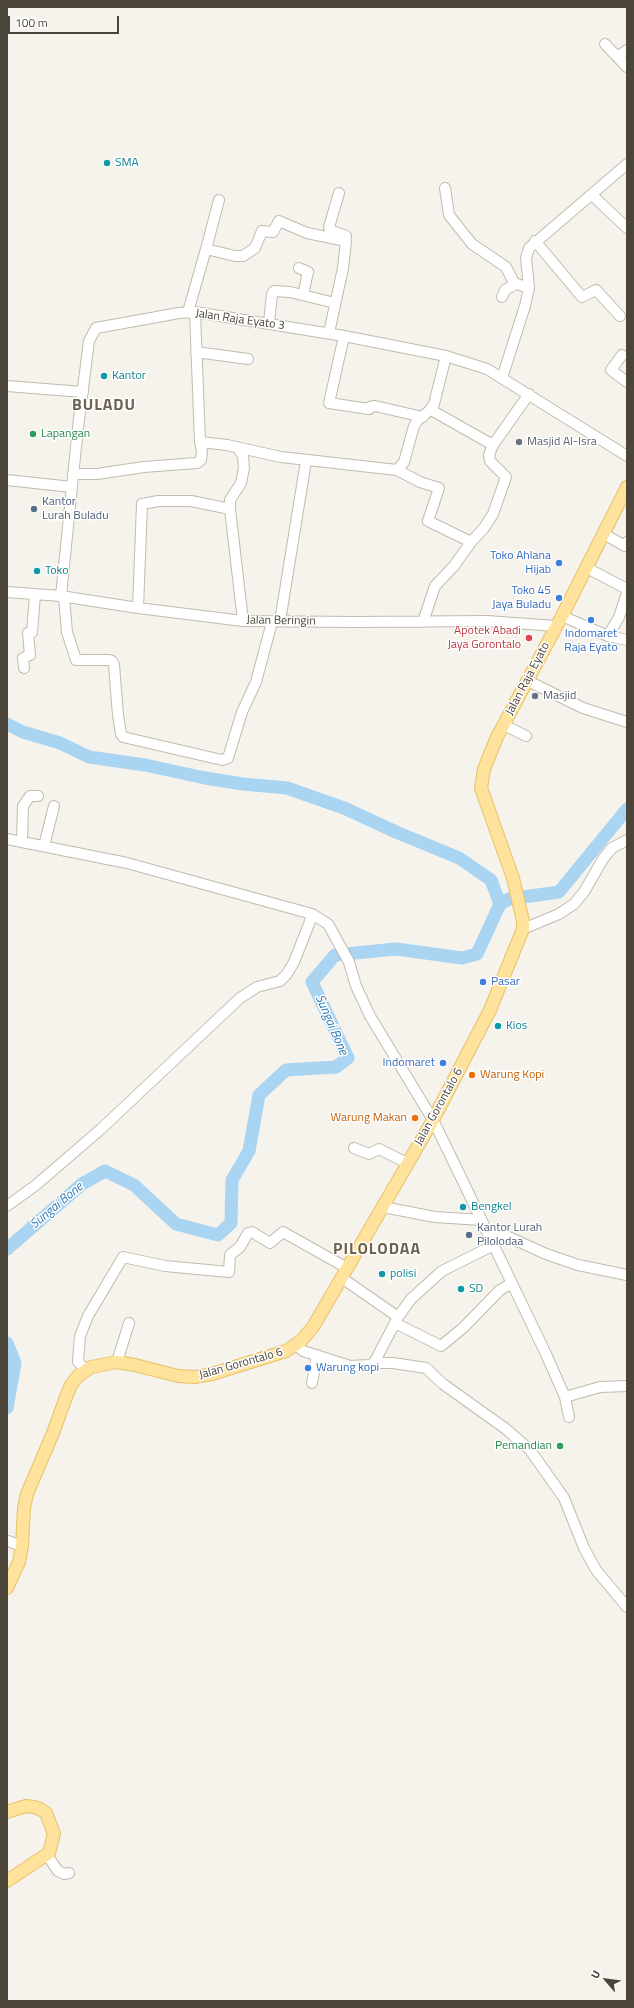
<!DOCTYPE html>
<html>
<head>
<meta charset="utf-8">
<style>
	body { margin:0 }
	#map { position:relative; width:634px; height:2008px; overflow:hidden; background:#f6f3ec; font-family:"Titillium Web",sans-serif }
	canvas { display:block }
	.frame { position:absolute; inset:0; border:8px solid #4b4439; pointer-events:none }
	.north { position:absolute; left:586px; top:1960px; width:40px; height:40px; -webkit-text-stroke:3px #fff; paint-order:stroke; rotate:298deg; font-size:11px; font-weight:700; line-height:16px; text-align:center; color:#4b4439 }
	.north::after { content:''; display:block; margin:auto; width:14px; height:18px; background:#4b4439; clip-path:polygon(50% 0,100% 100%,50% 72%,0 100%) }
	.scale { position:absolute; left:8px; top:16px; width:111px; height:18px; box-sizing:border-box; border:2px solid #4b4439; border-top:0; padding-left:5px; font-size:12px; line-height:14px; white-space:nowrap; color:#4b4439; -webkit-text-stroke:3px #fff; paint-order:stroke }
</style>
</head>
<body>
<div id="map">
<canvas width="634" height="2008"></canvas>
<div class="frame"></div>
<div class="north">U</div>
<div class="scale">100 m</div>
</div>
<script>
const ctx = document.querySelector('canvas').getContext('2d');
ctx.lineJoin = 'round';
const toPath = rows => new Path2D(rows.map(r => 'M' + r).join(''));
function stroke(path, color, width, dash) { ctx.strokeStyle = color; ctx.lineWidth = width; ctx.lineCap = dash ? 'butt' : 'round'; ctx.setLineDash(dash || []); ctx.stroke(path); }
function drawText(font, color, halo, rows, align = 'center') {
  ctx.font = font + ' "Titillium Web",sans-serif'; ctx.lineWidth = 3; ctx.setLineDash([]); ctx.textBaseline = 'middle'; ctx.strokeStyle = halo; ctx.fillStyle = color; for (const [text, x, y, turn = 0] of rows) {
    ctx.save(); ctx.translate(x, y); ctx.rotate((+turn || 0) * Math.PI / 180); ctx.textAlign = isNaN(turn) ? turn : align; if (halo) ctx.strokeText(text, 0, 0); ctx.fillText(text, 0, 0); ctx.restore();
  }
}
const river = toPath([
	[7,724,23,732,60,743,89,757,145,765,205,778,243,784,287,788,344,808,396,832,459,858,491,880,500,904],
	[7,1249,82,1184,105,1171,134,1185,176,1224,218,1235,231,1223,232,1180,249,1151,259,1095,286,1070,336,1067,348,1058,312,982,335,955,396,949,462,958,477,954,500,904,509,899,559,892,627,809],
	[7,1343,15,1363,7,1408]
]);
const minor = toPath([
	[605,44,627,67],
	[617,57,627,50],
	[445,188,449,215,472,244,506,267,514,283,529,288],
	[339,193,329,227,330,230,346,236],
	[592,195,627,228],
	[535,241,582,297,596,290,620,316],
	[206,249,219,200],
	[299,268,308,272,303,295],
	[502,297,505,290,516,284],
	[188,312,206,249,235,256,243,256,255,248,262,231,273,232,279,221,307,233,346,241,343,268,329,333],
	[195,312,200,442,227,445,281,457,397,470,404,462,414,426,418,420,429,411,434,404,446,356],
	[269,323,272,294,274,291,290,292,335,303],
	[344,336,329,403,369,409,370,407,375,406,423,417],
	[196,352,248,359],
	[622,355,611,370,627,382],
	[502,378,525,306,529,288,526,258,529,248,627,164],
	[7,386,83,392],
	[431,410,493,445],
	[397,470,420,482,439,488,428,521,471,542],
	[73,474,97,474,144,467,197,463,201,460,202,451,200,442],
	[7,480,72,487],
	[230,509,243,621],
	[604,534,625,546,627,542],
	[587,568,627,589],
	[7,592,61,596,138,608,243,621,355,622,487,621,556,626],
	[61,596,78,427,89,341,96,328,179,313,195,312,344,336,446,356,487,369,627,456],
	[64,597,67,632,76,660,109,660,112,661,114,665,118,715,121,734,123,737,222,760,228,758,242,712,256,682,272,622],
	[138,608,142,504,158,501,191,501,230,509,230,500,241,483,244,468,243,456,237,447],
	[562,616,608,636,627,640],
	[280,621,306,461],
	[423,622,435,586,454,566,471,542,484,528,493,514,506,477,490,461,489,455,493,445,529,394],
	[608,636,619,617,627,593],
	[24,668,23,658,30,655,28,633,32,632,35,595],
	[528,681,583,708,627,722],
	[504,725,526,736],
	[7,839,127,863,312,914,328,924,349,962,356,986,370,1016,433,1120,455,1165,546,1354,565,1397,569,1417],
	[22,841,23,806,30,796,38,796],
	[44,846,54,806],
	[523,929,559,914,574,904,584,892,603,859,612,848,627,840],
	[354,1148,369,1154,379,1149,407,1163],
	[7,1206,36,1185,101,1129,240,998,257,987,280,981,287,974,294,962,309,924,312,914],
	[383,1207,435,1217,481,1220],
	[485,1229,511,1238,546,1254,578,1265,627,1275],
	[342,1278,398,1317],
	[395,1323,441,1346,463,1328,500,1290,512,1283],
	[296,1345,303,1351,350,1366,369,1365,374,1363,398,1317,411,1299,442,1271,492,1246],
	[117,1362,129,1323],
	[374,1363,393,1363,426,1368,443,1384,506,1429,530,1450,564,1498,584,1548,596,1570,627,1607],
	[85,1369,78,1362,80,1336,88,1316,123,1257,165,1266,229,1272,230,1255,240,1247,248,1233,252,1232,270,1243,283,1232,347,1268],
	[312,1383,317,1355],
	[565,1397,600,1387,627,1386],
	[8,1541,22,1546],
	[47,1855,58,1871,64,1874,69,1873]
]);
const major = toPath([
	[7,1588,19,1562,22,1546,24,1508,27,1494,53,1433,66,1397,71,1385,78,1376,91,1367,117,1362,135,1365,178,1376,195,1377,212,1374,286,1351,301,1341,313,1327,433,1120,490,1010,523,929,523,921,513,878,481,788,484,769,497,737,562,616,627,487],
	[7,1812,26,1806,34,1807,40,1809,46,1813,54,1834,49,1853,7,1881]
]);
const markers = [
	[107,163,4,"#0f9aa8"],
	[104,376,4,"#0f9aa8"],
	[33,434,4,"#2e9e5b"],
	[519,442,4,"#6b7280"],
	[34,509,4,"#5c6f8a"],
	[559,563,4,"#3f7fe0"],
	[37,571,4,"#0f9aa8"],
	[559,598,4,"#3f7fe0"],
	[591,620,4,"#3f7fe0"],
	[529,638,4,"#e0444e"],
	[535,696,4,"#6b7280"],
	[483,982,4,"#3f7fe0"],
	[498,1026,4,"#0f9aa8"],
	[443,1063,4,"#3f7fe0"],
	[472,1075,4,"#e8710a"],
	[415,1118,4,"#e8710a"],
	[463,1207,4,"#0f9aa8"],
	[469,1235,4,"#5c6f8a"],
	[382,1274,4,"#0f9aa8"],
	[461,1289,4,"#0f9aa8"],
	[308,1368,4,"#3f7fe0"],
	[560,1446,4,"#2e9e5b"]
];
const cultureNames = [
	["SMA",115,163],
	["Kantor",112,376],
	["Toko",45,571],
	["Kios",506,1026],
	["Bengkel",471,1207],
	["polisi",390,1274],
	["SD",469,1289]
];
const streetNames = [
	["Jalan Raja Eyato 3",240,320,8],
	["Jalan Beringin",281,621,1],
	["Jalan Raja Eyato",528,679,-62],
	["Jalan Gorontalo 6",439,1107,-61],
	["Jalan Gorontalo 6",241,1364,-16]
];
const leisureNames = [
	["Lapangan",41,434],
	["Pemandian",552,1446,"right"]
];
const worshipNames = [
	["Masjid Al-Isra",527,442],
	["Masjid",543,696]
];
const serviceNames = [
	["Kantor",42,502],
	["Lurah Buladu",42,516],
	["Kantor Lurah",477,1228],
	["Pilolodaa",477,1242]
];
const shopNames = [
	["Toko Ahlana",551,556],
	["Hijab",551,570],
	["Toko 45",551,591],
	["Jaya Buladu",551,605],
	["Indomaret",591,634,"center"],
	["Raja Eyato",591,648,"center"],
	["Pasar",491,982,"left"],
	["Indomaret",435,1063],
	["Warung kopi",316,1368,"left"]
];
const healthNames = [
	["Apotek Abadi",521,631],
	["Jaya Gorontalo",521,645]
];
const foodNames = [
	["Warung Kopi",480,1075],
	["Warung Makan",407,1118,"right"]
];
const waterNames = [
	["Sungai Bone",331,1025,67],
	["Sungai Bone",57,1206,-40]
];
const districtNames = [
	["BULADU",104,406],
	["PILOLODAA",377,1250]
];
stroke(river, '#a9d4f2', 13);
stroke(minor, '#c2bbae', 12);
stroke(major, '#e6c16a', 14);
stroke(minor, '#fff', 10);
stroke(major, '#ffe39c', 12);
for (const [x, y, r, color] of markers) { const dot = new Path2D(); dot.arc(x, y, r, 0, 2 * Math.PI); ctx.fillStyle = color; ctx.fill(dot); stroke(dot, '#fff', 1.5); }
drawText('12px', '#0d838f', '#fff', cultureNames, 'left');
drawText('12px', '#4b4439', '#fff', streetNames);
drawText('12px', '#27864d', '#fff', leisureNames, 'left');
drawText('12px', '#5b616d', '#fff', worshipNames, 'left');
drawText('12px', '#4e5e75', '#fff', serviceNames, 'left');
drawText('12px', '#366cbe', '#fff', shopNames, 'right');
drawText('12px', '#be3a42', '#fff', healthNames, 'right');
drawText('12px', '#c56008', '#fff', foodNames, 'left');
drawText('italic 13px', '#2e7ab2', '#fff', waterNames);
ctx.letterSpacing = '1px';
drawText('bold 16px', '#6e6250', '#fff', districtNames);
ctx.letterSpacing = '0px';
</script>
</body>
</html>
